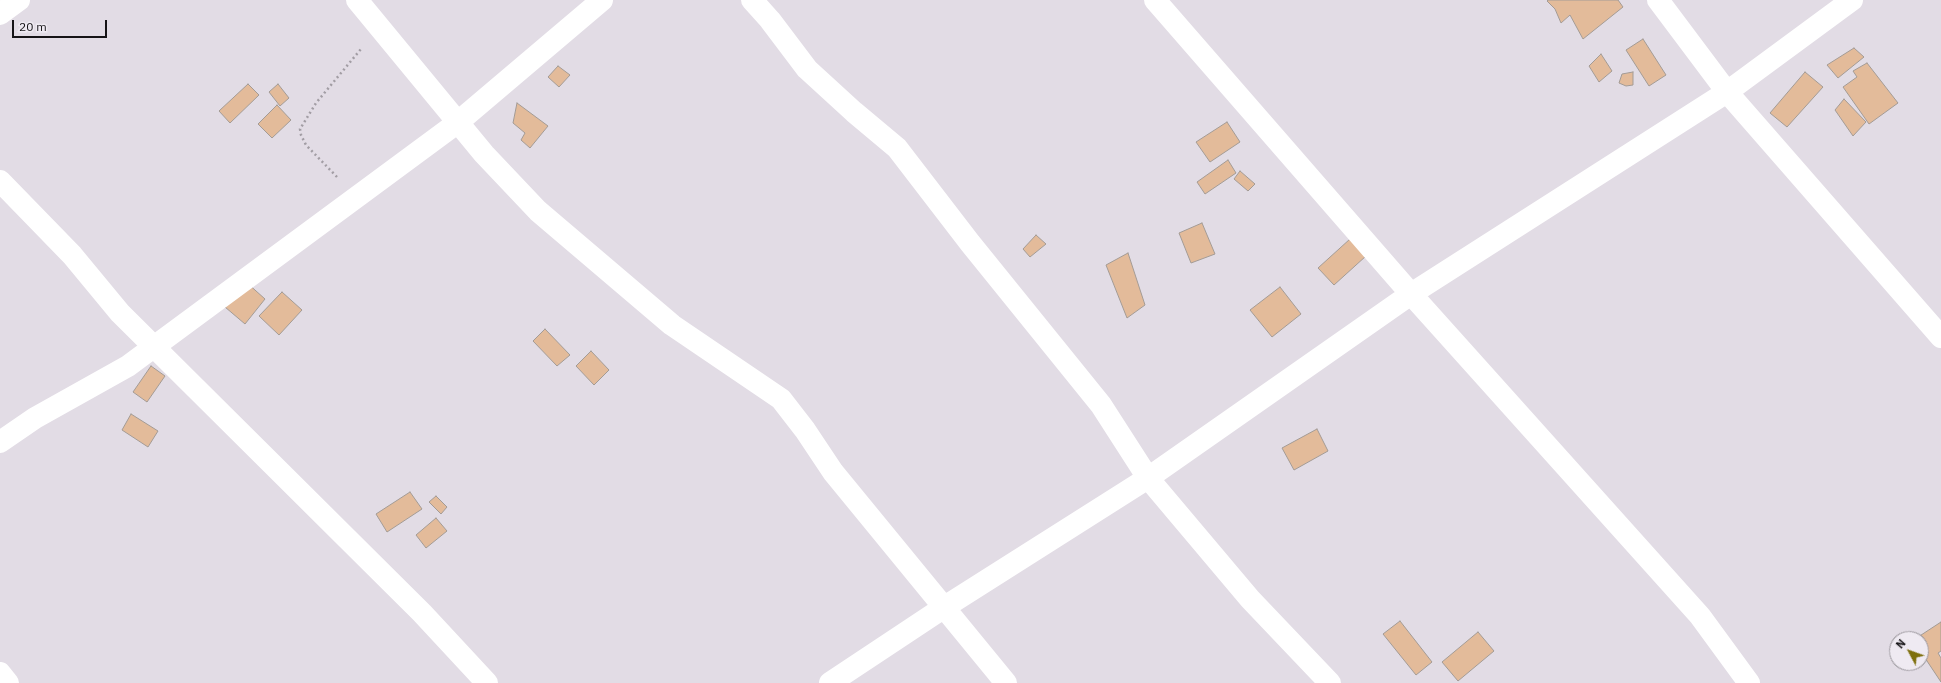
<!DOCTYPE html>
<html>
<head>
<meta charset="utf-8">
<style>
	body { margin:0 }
	#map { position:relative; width:1941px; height:683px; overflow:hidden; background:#e2dce5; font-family:"IBM Plex Sans",sans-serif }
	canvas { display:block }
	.north { position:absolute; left:1889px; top:631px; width:40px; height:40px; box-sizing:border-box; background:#efeaf2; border:1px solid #98949a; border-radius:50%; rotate:311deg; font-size:11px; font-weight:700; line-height:16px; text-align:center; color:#161417 }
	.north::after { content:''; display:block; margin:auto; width:14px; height:18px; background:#7e6f0d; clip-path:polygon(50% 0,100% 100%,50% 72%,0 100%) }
	.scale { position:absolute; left:12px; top:20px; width:95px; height:18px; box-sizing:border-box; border:2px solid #161417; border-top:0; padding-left:5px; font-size:12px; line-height:14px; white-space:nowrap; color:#161417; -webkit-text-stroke:3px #efeaf2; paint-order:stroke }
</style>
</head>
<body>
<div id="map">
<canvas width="1941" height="683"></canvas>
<div class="north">N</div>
<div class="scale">20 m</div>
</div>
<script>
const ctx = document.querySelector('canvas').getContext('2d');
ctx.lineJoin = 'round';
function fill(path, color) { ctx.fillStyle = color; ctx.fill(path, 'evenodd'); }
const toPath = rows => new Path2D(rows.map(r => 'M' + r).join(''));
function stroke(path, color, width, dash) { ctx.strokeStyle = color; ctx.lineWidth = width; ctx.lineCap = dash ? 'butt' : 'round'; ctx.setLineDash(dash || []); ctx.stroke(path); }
const building = toPath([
	[1548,0,1618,0,1623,7,1583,39,1570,15,1561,23,1555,9,1547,1,1548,0],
	[1643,39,1666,75,1649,86,1626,50,1643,39],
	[1854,48,1864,57,1838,78,1827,65,1854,48],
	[1601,54,1612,71,1599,82,1589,66,1601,54],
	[1867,63,1898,103,1869,124,1843,87,1857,77,1853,71,1867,63],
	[558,66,570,75,559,87,548,77,558,66],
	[1633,72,1633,85,1626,86,1619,83,1622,74,1633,72],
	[1805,72,1823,87,1787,127,1770,113,1805,72],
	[248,84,259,95,230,123,219,111,248,84],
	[278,84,289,98,280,106,269,92,278,84],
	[1844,99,1866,122,1853,136,1835,110,1844,99],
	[517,103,548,126,530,148,521,140,525,133,513,123,517,103],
	[277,105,291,120,272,138,258,124,277,105],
	[1227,122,1240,142,1210,162,1196,142,1227,122],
	[1228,160,1236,173,1205,194,1197,182,1228,160],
	[1240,171,1255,184,1248,191,1234,179,1240,171],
	[1202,223,1215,254,1191,263,1179,233,1202,223],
	[1036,235,1046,244,1030,257,1023,249,1036,235],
	[1350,239,1366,256,1334,285,1318,268,1350,239],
	[1128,253,1145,305,1127,318,1106,265,1128,253],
	[246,282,265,299,245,324,225,307,246,282],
	[1280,287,1301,314,1272,337,1250,310,1280,287],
	[282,292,302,310,279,335,259,316,282,292],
	[545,329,570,355,557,366,533,341,545,329],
	[591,351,609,370,594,385,576,366,591,351],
	[151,366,165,376,147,402,133,392,151,366],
	[131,414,158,431,148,447,122,430,131,414],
	[1317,429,1328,451,1294,470,1282,448,1317,429],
	[410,492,422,509,387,532,376,514,410,492],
	[436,496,447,507,441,514,429,502,436,496],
	[436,518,447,531,426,548,416,535,436,518],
	[1400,621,1432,662,1416,675,1383,634,1400,621],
	[1941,622,1941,651,1938,653,1941,658,1941,682,1921,652,1921,639,1915,639,1941,622],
	[1478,632,1494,651,1458,681,1442,662,1478,632]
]);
const path = toPath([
	[337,177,306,145,301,135,300,129,316,103,361,49]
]);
const minor = toPath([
	[357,0,484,154,538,211,672,325,781,399,805,430,833,472,1006,683],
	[752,0,770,20,807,69,854,112,897,148,970,243,1101,405,1148,478,1250,599,1330,683],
	[1155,0,1411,294,1700,616,1749,683],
	[1658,0,1727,92,1941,337],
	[0,14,19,0],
	[0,181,72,255,120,313,422,613,487,683],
	[0,442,35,418,128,366,155,346,457,123,602,0],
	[0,673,8,683],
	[830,683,943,608,1148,478,1411,294,1727,92,1852,0]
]);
fill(building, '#e3bb9a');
stroke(building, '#a39b95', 1);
stroke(path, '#a29da4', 2.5, [2, 3]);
stroke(minor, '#fff', 22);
</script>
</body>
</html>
